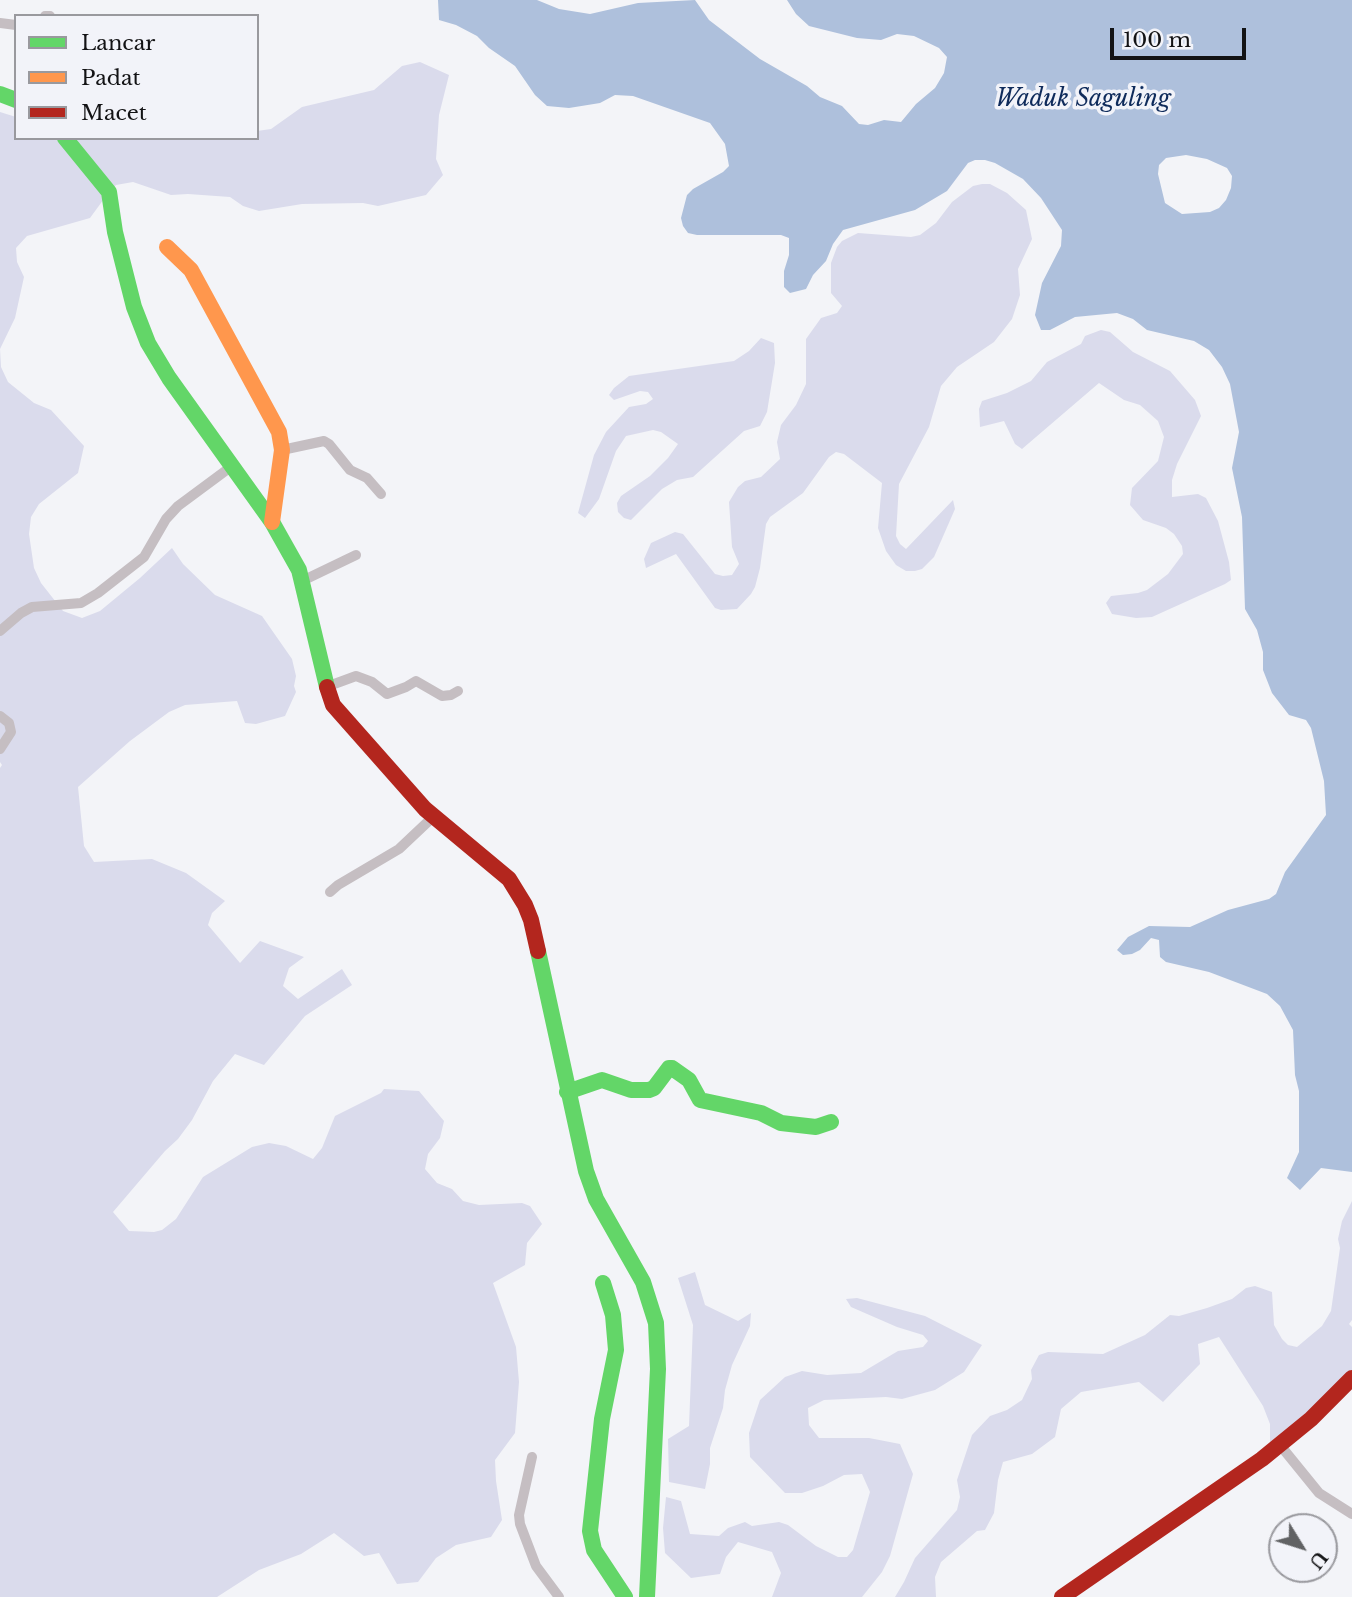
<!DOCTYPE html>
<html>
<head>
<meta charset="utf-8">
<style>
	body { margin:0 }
	#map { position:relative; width:1352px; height:1597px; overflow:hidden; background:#f3f4f8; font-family:"Libre Baskerville",serif }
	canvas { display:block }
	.legend { position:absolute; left:14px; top:14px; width:245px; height:126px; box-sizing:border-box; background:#f2f3f9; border:2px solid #99999e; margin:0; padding:9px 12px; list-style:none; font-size:21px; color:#131315 }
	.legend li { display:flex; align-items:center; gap:14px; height:35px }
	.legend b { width:35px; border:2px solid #99999e }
	.north { position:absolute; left:1268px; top:1513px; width:70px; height:70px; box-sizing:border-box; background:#f2f3f9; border:2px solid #99999e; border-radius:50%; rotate:128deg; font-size:19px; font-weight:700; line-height:28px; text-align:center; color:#131315 }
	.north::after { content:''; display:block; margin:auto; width:24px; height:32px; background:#616264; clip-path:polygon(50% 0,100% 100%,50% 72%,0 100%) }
	.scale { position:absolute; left:1110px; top:28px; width:136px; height:32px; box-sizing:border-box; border:4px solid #131315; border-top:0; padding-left:9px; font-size:21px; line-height:24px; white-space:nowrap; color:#131315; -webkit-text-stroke:5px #f2f3f9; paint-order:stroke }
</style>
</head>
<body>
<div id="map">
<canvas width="1352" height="1597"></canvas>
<ul class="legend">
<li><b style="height:9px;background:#63d668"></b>Lancar</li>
<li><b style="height:9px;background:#ff974d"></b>Padat</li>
<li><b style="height:9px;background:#b3261e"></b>Macet</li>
</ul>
<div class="north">U</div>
<div class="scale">100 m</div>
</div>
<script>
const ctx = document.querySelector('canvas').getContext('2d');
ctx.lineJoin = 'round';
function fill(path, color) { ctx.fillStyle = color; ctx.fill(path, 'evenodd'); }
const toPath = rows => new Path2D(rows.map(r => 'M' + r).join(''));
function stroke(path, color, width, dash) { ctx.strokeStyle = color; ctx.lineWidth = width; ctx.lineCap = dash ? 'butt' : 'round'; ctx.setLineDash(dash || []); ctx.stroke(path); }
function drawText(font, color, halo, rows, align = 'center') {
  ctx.font = font + ' "Libre Baskerville",serif'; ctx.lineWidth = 7; ctx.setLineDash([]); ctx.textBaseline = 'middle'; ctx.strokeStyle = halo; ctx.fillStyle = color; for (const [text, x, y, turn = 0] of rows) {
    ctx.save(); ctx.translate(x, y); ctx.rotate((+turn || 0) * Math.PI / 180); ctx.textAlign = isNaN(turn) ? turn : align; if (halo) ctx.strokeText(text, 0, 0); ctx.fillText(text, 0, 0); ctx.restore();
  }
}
const green = toPath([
	[420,62,449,75,439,115,436,159,443,175,426,195,378,206,363,203,302,204,259,211,243,206,230,197,188,194,171,195,133,182,116,185,109,192,90,218,27,236,16,248,17,262,24,277,15,318,0,349,1,367,8,382,34,403,51,410,84,446,78,473,39,504,31,517,29,534,34,568,41,583,63,611,82,618,100,611,140,578,172,548,183,564,215,595,262,616,292,659,296,676,294,686,296,692,285,716,256,724,245,723,237,701,185,705,169,712,130,741,78,787,84,846,94,862,152,859,186,873,225,901,212,913,208,925,240,963,260,941,304,957,289,968,283,986,298,999,342,969,352,985,305,1016,264,1065,235,1054,213,1081,192,1120,178,1139,165,1151,113,1212,129,1231,154,1232,162,1230,176,1219,203,1177,252,1147,269,1143,286,1146,313,1159,322,1148,335,1116,381,1093,384,1089,419,1091,444,1121,440,1138,428,1154,425,1169,437,1183,452,1189,463,1201,479,1205,522,1203,530,1206,542,1224,527,1243,525,1265,493,1283,516,1347,519,1382,515,1433,495,1460,496,1481,502,1520,491,1537,456,1545,436,1558,418,1582,397,1584,379,1553,364,1556,334,1533,301,1554,259,1570,217,1597,0,1597,0,768,2,765,0,762,0,112,16,117,16,138,257,138,257,131,271,129,302,107,374,90,402,66],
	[982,184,990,184,1007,193,1026,210,1032,239,1018,269,1020,295,1012,319,994,342,957,367,941,386,929,427,899,484,896,536,900,544,906,549,953,500,955,509,934,557,922,569,915,571,906,571,896,565,886,551,878,528,882,483,844,454,836,452,829,457,803,493,770,517,766,524,760,568,755,587,751,594,737,609,721,610,715,608,676,554,646,568,644,559,651,543,675,532,683,534,715,574,723,576,732,575,739,564,732,547,729,502,738,487,745,481,761,477,780,459,777,442,781,425,796,405,806,384,806,339,821,318,837,313,842,306,831,293,831,263,837,247,842,241,858,233,911,237,920,235,936,223,952,202,973,186],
	[1101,330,1110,332,1133,352,1170,371,1195,400,1201,416,1177,464,1172,480,1172,497,1198,494,1206,498,1218,521,1229,562,1231,580,1225,584,1152,617,1136,618,1112,614,1106,603,1111,596,1138,593,1147,590,1168,574,1183,554,1182,546,1174,534,1166,528,1143,520,1130,505,1132,488,1158,461,1164,437,1158,421,1140,405,1124,400,1099,383,1022,449,1015,444,1004,421,980,427,979,409,982,401,1007,393,1031,381,1047,362,1081,344,1085,336],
	[761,338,774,343,775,363,767,412,760,426,744,431,693,477,677,480,662,489,631,520,624,518,618,512,617,503,621,496,650,476,668,458,678,444,661,432,653,430,626,436,616,451,599,499,585,518,578,513,594,455,606,432,629,407,646,404,653,399,648,392,640,391,614,400,609,395,614,388,629,376,734,361,749,351],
	[1352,1201,1352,1320,1349,1324,1352,1327,1352,1373,1318,1407,1270,1443,1270,1424,1263,1406,1219,1337,1198,1344,1200,1364,1163,1402,1139,1382,1081,1392,1061,1409,1055,1437,1032,1454,1003,1462,998,1480,994,1513,985,1530,977,1531,941,1562,935,1577,936,1597,895,1597,904,1582,915,1558,957,1510,960,1497,957,1480,972,1435,990,1416,1007,1410,1022,1400,1032,1379,1031,1370,1039,1355,1048,1352,1103,1354,1145,1335,1170,1315,1179,1316,1207,1308,1232,1299,1246,1288,1255,1286,1272,1292,1274,1325,1282,1339,1288,1345,1297,1347,1322,1326,1331,1311,1340,1248,1338,1239,1342,1221],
	[695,1272,705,1305,738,1321,751,1313,750,1326,732,1365,725,1390,723,1408,710,1448,710,1464,705,1489,669,1482,668,1439,689,1426,693,1325,678,1278],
	[857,1298,925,1316,982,1345,964,1372,935,1390,902,1399,886,1397,824,1400,808,1408,809,1425,819,1438,869,1438,900,1444,913,1474,890,1556,882,1572,862,1597,772,1597,781,1573,772,1552,738,1542,726,1557,720,1574,691,1578,665,1553,663,1528,666,1497,681,1501,690,1534,719,1536,728,1528,745,1522,752,1526,779,1522,788,1525,816,1546,838,1557,847,1557,853,1550,870,1492,862,1474,844,1475,823,1486,802,1493,785,1493,750,1457,749,1433,760,1400,785,1377,802,1371,827,1375,861,1373,898,1351,923,1347,928,1341,923,1335,897,1327,851,1307,846,1299]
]);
const water = toPath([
	[438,0,537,0,559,9,590,14,638,3,695,0,709,20,760,59,807,86,820,97,842,106,859,124,868,125,884,120,901,122,916,104,935,88,944,73,947,57,939,48,914,36,897,34,881,40,857,38,809,26,796,14,787,0,1352,0,1352,1172,1321,1168,1300,1190,1287,1178,1299,1152,1299,1091,1295,1075,1293,1030,1280,1006,1267,994,1209,972,1166,962,1160,957,1159,940,1151,938,1140,950,1132,954,1123,955,1117,950,1128,937,1149,926,1190,927,1228,910,1269,899,1276,894,1285,872,1326,815,1324,781,1311,728,1306,720,1289,715,1272,693,1263,670,1263,652,1257,630,1245,609,1242,517,1232,468,1239,432,1230,384,1222,367,1209,350,1194,341,1147,330,1133,319,1117,313,1075,317,1050,330,1041,330,1035,315,1042,283,1061,246,1062,230,1041,198,1023,179,995,163,985,160,975,160,968,163,947,191,915,210,843,230,833,244,826,261,813,275,806,289,790,293,784,287,784,271,789,255,789,238,781,235,697,235,688,233,683,226,681,218,687,195,693,189,723,172,729,166,725,144,710,123,633,96,615,95,600,103,569,108,547,106,535,95,515,66,489,48,477,36,456,25,439,20],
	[1186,155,1207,159,1227,168,1232,176,1231,188,1226,200,1219,208,1210,212,1182,214,1165,203,1158,174,1159,165,1166,158]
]);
const street = toPath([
	[45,16,50,16],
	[0,23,16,25],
	[282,450,324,441,329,444,350,470,367,478,381,494],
	[302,581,356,555],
	[0,631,21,613,32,607,81,603,98,593,144,557,166,519,178,506,232,466],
	[326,687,356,676,372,682,387,694,406,687,416,681,442,696,451,695,458,691],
	[0,716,9,723,11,732,0,749],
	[330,892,338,885,399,849,434,816],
	[1280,1445,1319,1493,1352,1514],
	[532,1457,519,1515,520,1524,536,1566,559,1597]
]);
const fast = toPath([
	[0,94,16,100],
	[65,138,109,192,115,232,134,307,148,343,169,378,272,522,299,570,327,687],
	[538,951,586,1171,596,1199,643,1282,656,1323,658,1369,647,1597],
	[567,1092,602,1080,631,1090,649,1090,654,1088,669,1068,672,1068,689,1080,700,1100,761,1113,781,1123,816,1127,831,1122],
	[603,1283,613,1315,616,1350,602,1419,590,1531,594,1550,625,1597]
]);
const slow = toPath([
	[167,247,191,270,279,432,282,450,272,522]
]);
const jam = toPath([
	[327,687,333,705,425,809,509,879,525,905,531,920,538,951],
	[1062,1597,1262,1459,1311,1419,1352,1378]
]);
const waterNames = [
	["Waduk Saguling",1083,100]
];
fill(green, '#dadbec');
fill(water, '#aec0dc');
stroke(street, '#c5bec2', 10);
stroke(fast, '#63d668', 16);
stroke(slow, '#ff974d', 16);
stroke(jam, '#b3261e', 16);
drawText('italic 23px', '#0f2b5b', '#f2f3f9', waterNames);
</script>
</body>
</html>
